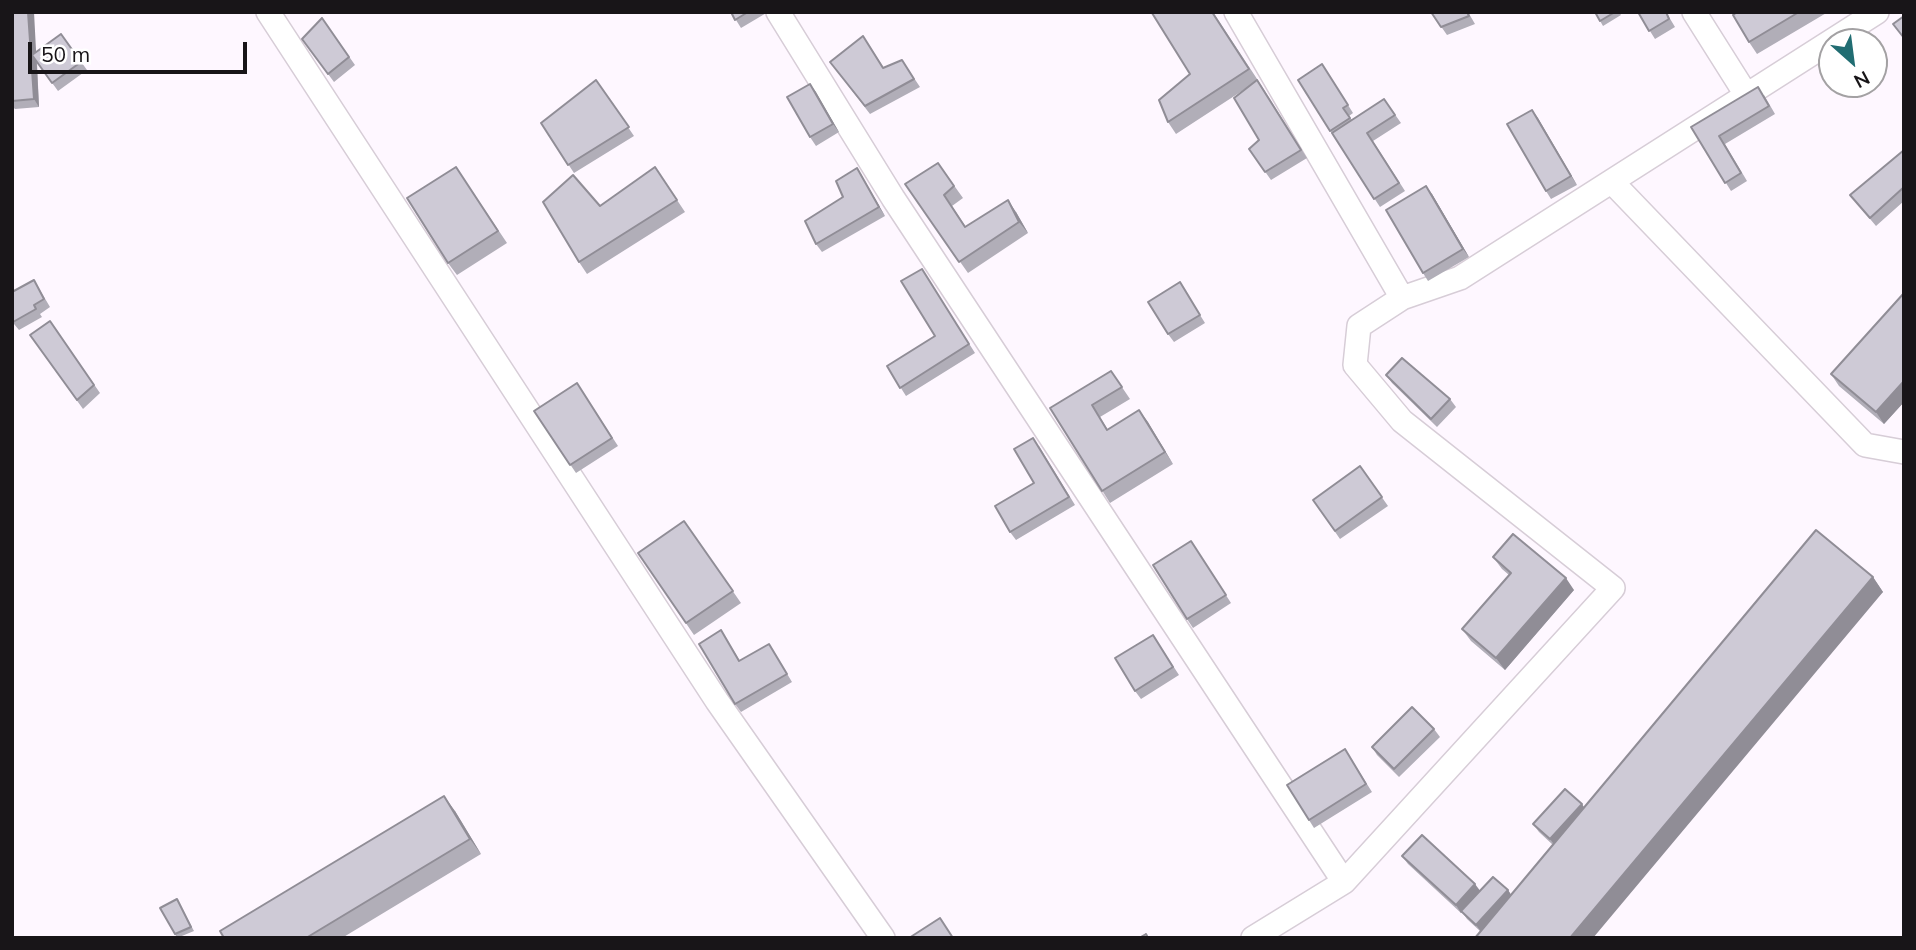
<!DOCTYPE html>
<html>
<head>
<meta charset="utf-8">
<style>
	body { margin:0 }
	#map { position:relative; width:1916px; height:950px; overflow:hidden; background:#fef7ff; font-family:Mulish,sans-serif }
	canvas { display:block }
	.frame { position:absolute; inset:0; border:14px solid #181518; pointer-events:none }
	.north { position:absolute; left:1818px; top:28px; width:70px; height:70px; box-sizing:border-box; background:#fff; border:2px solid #a3a1a3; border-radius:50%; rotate:152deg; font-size:19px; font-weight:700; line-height:28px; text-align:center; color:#181518 }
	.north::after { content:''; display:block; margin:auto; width:24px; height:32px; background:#216d72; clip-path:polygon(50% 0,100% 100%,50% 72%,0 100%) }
	.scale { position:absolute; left:28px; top:42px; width:219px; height:32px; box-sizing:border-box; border:4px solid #181518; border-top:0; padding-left:9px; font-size:21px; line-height:24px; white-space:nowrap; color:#181518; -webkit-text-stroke:5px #fff; paint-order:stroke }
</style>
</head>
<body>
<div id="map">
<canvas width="1916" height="950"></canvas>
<div class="frame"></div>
<div class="north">N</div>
<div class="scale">50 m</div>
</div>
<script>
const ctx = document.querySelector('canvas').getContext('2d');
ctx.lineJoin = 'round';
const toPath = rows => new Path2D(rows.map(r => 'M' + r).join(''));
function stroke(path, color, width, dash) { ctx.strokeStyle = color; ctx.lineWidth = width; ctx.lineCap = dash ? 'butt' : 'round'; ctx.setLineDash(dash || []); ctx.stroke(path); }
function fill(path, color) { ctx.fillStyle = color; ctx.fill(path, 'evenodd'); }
const minor = toPath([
	[268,12,717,701,883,938],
	[778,12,893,198,1344,882],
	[1236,12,1402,298],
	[1694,12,1747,96],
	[1612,182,1865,445,1904,452],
	[1253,938,1344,882,1613,588,1402,421,1355,365,1359,326,1402,298,1460,278,1877,12]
]);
const wall = toPath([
	[12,12,36,52,61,34,87,70,58,91,37,62,39,107,15,109,12,106],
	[731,12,768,12,741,28],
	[1213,12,1263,88,1307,158,1271,180,1249,149,1259,140,1245,89,1176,134,1168,122,1190,74],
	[1431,12,1468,12,1475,24,1447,35],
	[1595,12,1619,12,1621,15,1603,26],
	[1638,12,1666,12,1675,27,1655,39],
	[1737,12,1828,12,1757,54,1749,42],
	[322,18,355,65,334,82,302,39],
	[863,36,884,68,902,60,920,87,870,114,836,70],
	[1328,73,1353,113,1349,116,1352,120,1384,99,1401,123,1373,141,1405,191,1380,207,1330,131],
	[596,80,634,136,574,173,541,123],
	[810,84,839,132,816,146,810,137],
	[1764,95,1775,114,1725,144,1747,181,1731,191,1691,127],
	[1532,110,1577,185,1551,199,1546,191],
	[1904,150,1904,201,1876,226,1850,195],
	[938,163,963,198,952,206,966,227,1016,212,1028,233,968,273,905,184],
	[456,167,507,243,457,275,448,263],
	[655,167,685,212,587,274,579,262,600,206],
	[857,168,885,216,822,252,816,244,843,197],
	[1432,194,1469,257,1428,281,1423,273],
	[927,277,975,353,906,396,887,366,935,336],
	[34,280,50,307,40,314,42,317,19,330,14,324,12,325,12,292],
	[1185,291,1205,323,1174,342,1168,334],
	[1904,293,1904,402,1884,424,1839,386,1831,374],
	[50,321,100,393,83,409,30,335],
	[1111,371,1130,399,1100,417,1108,430,1139,410,1173,464,1110,503,1050,408],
	[1386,375,1450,399,1456,407,1437,427,1392,383],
	[577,383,618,446,576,473,534,411],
	[1039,446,1075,505,1016,540,1010,532,1034,483],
	[1360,466,1388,506,1340,539,1313,500],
	[684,521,741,603,694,635,638,553],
	[1191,541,1231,603,1193,628,1187,619],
	[1493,557,1574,590,1505,670,1471,641,1462,629,1509,575,1502,569],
	[1873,577,1883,592,1480,931,1467,919,1462,912,1461,913,1408,864,1402,856,1480,891,1508,890,1511,895,1553,845,1539,832,1533,824,1584,807],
	[1153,635,1179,675,1141,699,1135,691],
	[726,638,740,661,774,652,792,682,741,712,735,704],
	[1434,729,1440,737,1399,777,1377,755,1372,747],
	[1350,757,1372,792,1314,828,1309,820],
	[455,811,481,854,342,938,224,938],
	[179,903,194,931,177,938,175,934]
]);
const shadedWall = toPath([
	[28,12,34,12,39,107,34,99],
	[810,84,816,92,839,132,833,124],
	[1532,110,1538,118,1577,185,1571,176],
	[857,168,862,176,885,216,879,207],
	[1426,186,1432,194,1469,257,1463,249],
	[1008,200,1016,212,1028,233,1019,222],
	[1904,381,1904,402,1884,424,1876,412],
	[1139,410,1148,422,1173,464,1165,452],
	[1873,577,1883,592,1593,938,1570,938],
	[1566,578,1574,590,1505,670,1496,658],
	[444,796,455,811,481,854,470,839],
	[1582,804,1588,813,1556,847,1550,839],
	[1475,884,1481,892,1461,913,1456,905],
	[1508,890,1514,899,1482,933,1476,925]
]);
const building = toPath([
	[12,12,28,12,34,99,12,101,12,12],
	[731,12,748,12,735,20,731,12],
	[1212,12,1249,69,1168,122,1159,100,1190,74,1152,13,1212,12],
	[1431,12,1467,12,1469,16,1441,27,1431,12],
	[1595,12,1615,12,1600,21,1595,12],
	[1638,12,1666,12,1669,19,1649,31,1638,12],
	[1737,12,1799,12,1749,42,1733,15,1737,12],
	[1904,16,1904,38,1893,24,1904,16],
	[322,18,349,57,328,74,302,39,322,18],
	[61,34,81,62,52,83,32,55,61,34],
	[863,36,883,68,902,60,914,79,865,106,830,62,863,36],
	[1322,64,1348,105,1343,108,1350,118,1330,131,1298,80,1322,64],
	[596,80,629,127,568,165,541,123,596,80],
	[1257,80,1301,150,1265,172,1249,149,1259,140,1234,98,1257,80],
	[810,84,833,124,810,137,787,97,810,84],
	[1758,87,1769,106,1719,136,1741,173,1725,183,1691,127,1758,87],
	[1384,99,1395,115,1367,133,1399,183,1374,199,1332,133,1384,99],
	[1532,110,1571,176,1546,191,1507,124,1532,110],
	[1904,150,1904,187,1870,218,1850,195,1904,150],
	[938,163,954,186,944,195,965,227,1008,200,1019,222,959,262,905,184,938,163],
	[456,167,498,231,448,263,407,198,456,167],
	[655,167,677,200,579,262,543,202,573,175,600,206,655,167],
	[857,168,879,207,816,244,805,221,843,197,836,181,857,168],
	[1426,186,1463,249,1423,273,1386,210,1426,186],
	[922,269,969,344,900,388,887,366,935,336,901,281,922,269],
	[34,280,44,299,34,305,36,309,13,322,12,292,34,280],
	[1180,282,1200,315,1168,334,1148,302,1180,282],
	[1904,293,1904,381,1876,412,1831,374,1904,293],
	[50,321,94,385,77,400,30,335,50,321],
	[1402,358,1450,399,1431,419,1386,375,1402,358],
	[1111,371,1122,387,1092,405,1107,430,1139,410,1165,452,1102,491,1050,408,1111,371],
	[577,383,612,438,570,465,534,411,577,383],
	[1033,438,1069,497,1010,532,995,506,1034,483,1014,449,1033,438],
	[1360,466,1382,497,1335,531,1313,500,1360,466],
	[684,521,733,591,686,623,638,553,684,521],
	[1816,530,1873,577,1570,938,1475,938,1816,530],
	[1513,534,1566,578,1496,658,1462,629,1511,573,1493,557,1513,534],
	[1191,541,1226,595,1187,619,1153,565,1191,541],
	[721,630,739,661,769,644,787,674,735,704,699,644,721,630],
	[1153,635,1173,667,1135,691,1115,658,1153,635],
	[1412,707,1434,729,1394,769,1372,747,1412,707],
	[1345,749,1366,784,1309,820,1287,785,1345,749],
	[1565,789,1582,804,1550,839,1533,824,1565,789],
	[444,796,470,839,306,938,224,938,220,931,444,796],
	[1422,835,1475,884,1456,905,1402,856,1422,835],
	[1493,877,1508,890,1476,925,1461,911,1493,877],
	[177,899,191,927,175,934,160,908,177,899],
	[940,918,953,938,909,938,940,918],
	[1146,934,1148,938,1139,938,1146,934]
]);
stroke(minor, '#d7cdd7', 26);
stroke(minor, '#fff', 23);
fill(wall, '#b1aeb8');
fill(shadedWall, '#908d96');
fill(building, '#cecad6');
stroke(building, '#908d96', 2);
</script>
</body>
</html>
